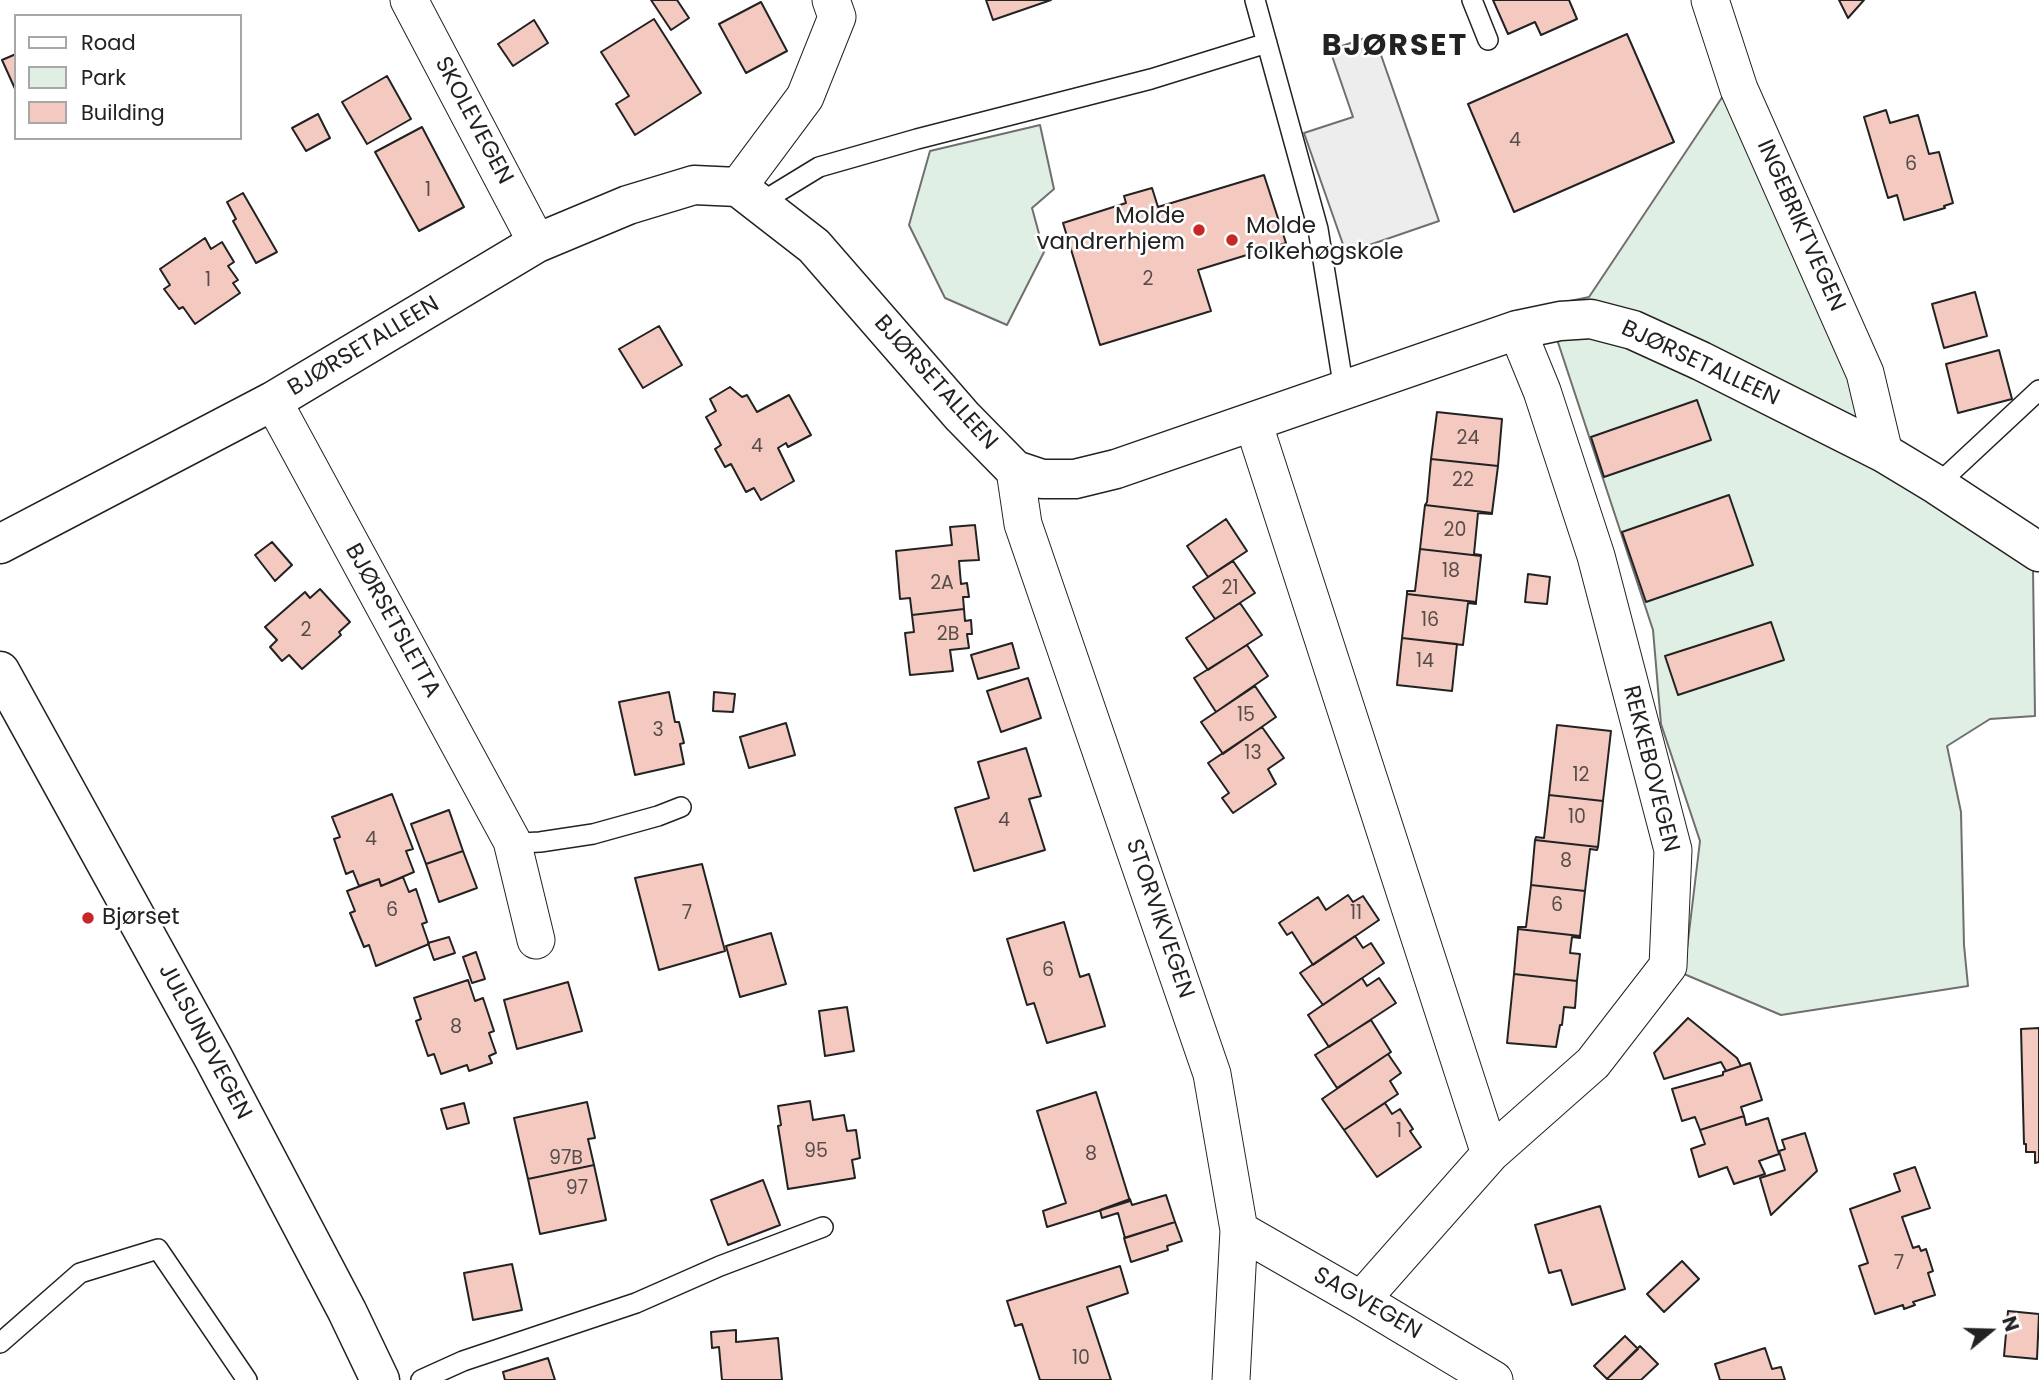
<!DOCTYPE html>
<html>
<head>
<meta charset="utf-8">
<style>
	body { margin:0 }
	#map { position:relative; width:2039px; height:1380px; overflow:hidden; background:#fff; font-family:Poppins,sans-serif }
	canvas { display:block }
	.legend { position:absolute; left:14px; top:14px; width:228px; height:126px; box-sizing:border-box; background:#fff; border:2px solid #a7a7a7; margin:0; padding:9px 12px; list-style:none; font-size:21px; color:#222 }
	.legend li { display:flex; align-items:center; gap:14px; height:35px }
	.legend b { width:35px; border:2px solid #a7a7a7 }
	.north { position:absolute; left:1955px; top:1296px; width:70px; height:70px; -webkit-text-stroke:5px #fff; paint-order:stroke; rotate:71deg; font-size:19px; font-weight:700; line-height:28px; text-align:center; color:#222 }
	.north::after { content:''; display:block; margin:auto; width:24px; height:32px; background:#222; clip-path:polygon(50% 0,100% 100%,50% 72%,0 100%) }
</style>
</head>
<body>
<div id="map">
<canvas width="2039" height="1380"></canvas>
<ul class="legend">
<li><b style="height:9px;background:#fff"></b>Road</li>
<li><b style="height:19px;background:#e0efe3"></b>Park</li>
<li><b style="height:19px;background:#f3c9c0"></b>Building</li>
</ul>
<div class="north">N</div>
</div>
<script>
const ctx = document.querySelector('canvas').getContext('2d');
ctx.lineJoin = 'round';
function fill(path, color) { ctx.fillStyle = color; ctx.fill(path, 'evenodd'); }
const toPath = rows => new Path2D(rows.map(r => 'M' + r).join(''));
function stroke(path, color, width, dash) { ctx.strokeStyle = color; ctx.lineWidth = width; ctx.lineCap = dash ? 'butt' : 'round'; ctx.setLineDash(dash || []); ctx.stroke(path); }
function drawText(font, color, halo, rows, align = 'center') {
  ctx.font = font + ' Poppins,sans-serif'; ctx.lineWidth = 5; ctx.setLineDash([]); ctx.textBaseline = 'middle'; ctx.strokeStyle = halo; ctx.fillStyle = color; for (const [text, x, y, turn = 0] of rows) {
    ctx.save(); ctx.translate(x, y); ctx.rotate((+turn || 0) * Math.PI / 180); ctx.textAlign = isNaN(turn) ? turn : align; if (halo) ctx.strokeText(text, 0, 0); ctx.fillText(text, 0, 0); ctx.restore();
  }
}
const green = toPath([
	[1723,96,1872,423,2033,568,2035,716,1990,719,1947,746,1961,812,1964,945,1968,986,1781,1015,1684,974,1700,841,1661,724,1653,630,1546,306,1589,297,1723,96],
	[1040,125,1054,189,1032,208,1044,252,1007,325,945,298,909,225,930,151,1040,125]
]);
const parking = toPath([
	[1374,35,1439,221,1346,253,1304,133,1353,117,1330,50,1374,35]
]);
const building = toPath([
	[651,0,677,0,689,18,671,30,651,0],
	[986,0,1051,0,993,20,986,0],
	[1493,0,1569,0,1577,19,1541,35,1535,22,1508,34,1493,0],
	[1839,0,1864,0,1848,18,1839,0],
	[761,2,787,51,746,73,719,24,761,2],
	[654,19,701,93,635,135,616,104,629,96,601,52,654,19],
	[534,20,548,43,513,66,498,44,534,20],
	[1627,34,1674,142,1514,212,1468,104,1627,34],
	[16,54,16,91,2,60,16,54],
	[387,76,411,119,367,144,342,102,387,76],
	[1886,110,1890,123,1918,115,1929,154,1939,152,1953,203,1944,206,1945,208,1904,220,1897,195,1888,198,1864,117,1886,110],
	[318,114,330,138,306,151,292,128,318,114],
	[422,127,464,207,419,231,375,152,422,127],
	[1264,175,1286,243,1198,270,1211,311,1100,345,1063,223,1126,203,1124,196,1152,188,1158,207,1264,175],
	[243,193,277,252,256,263,233,221,236,219,227,202,243,193],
	[205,238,211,249,222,242,234,262,228,266,238,280,233,283,240,293,195,324,183,307,179,309,164,289,170,285,160,269,205,238],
	[1975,292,1987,336,1944,348,1932,304,1975,292],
	[659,326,682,365,643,388,619,349,659,326],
	[1999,350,2012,399,1958,413,1946,364,1999,350],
	[730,387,742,397,747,395,757,412,789,395,811,435,788,447,786,443,778,448,794,481,761,500,754,488,746,492,731,464,725,467,715,449,721,445,706,417,716,411,710,399,730,387],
	[1697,400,1711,440,1604,477,1591,437,1697,400],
	[1437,412,1502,419,1498,466,1431,459,1437,412],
	[1431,459,1498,466,1492,513,1425,505,1427,502,1431,459],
	[1729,495,1753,565,1646,602,1622,532,1729,495],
	[1425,505,1492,513,1492,514,1478,513,1474,554,1481,555,1481,556,1420,549,1425,505],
	[1226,519,1247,551,1208,577,1187,546,1226,519],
	[975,525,979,560,959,561,961,584,967,583,969,597,963,597,964,609,912,615,910,598,900,599,896,551,952,545,950,527,975,525],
	[272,542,292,565,275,581,255,555,272,542],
	[1420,549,1481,556,1476,602,1407,594,1407,591,1415,591,1420,549],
	[1233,561,1255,593,1215,619,1193,587,1233,561],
	[1528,574,1550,577,1547,604,1525,602,1528,574],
	[320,589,350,622,339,632,341,635,302,669,289,655,282,661,270,647,277,640,265,627,305,592,310,598,320,589],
	[1407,594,1476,602,1476,604,1468,603,1463,645,1402,638,1407,594],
	[1240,603,1262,635,1208,670,1186,638,1240,603],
	[964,609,965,621,971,620,972,634,967,634,969,648,950,650,953,671,910,675,905,633,914,632,912,615,964,609],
	[1771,622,1784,660,1678,695,1665,656,1771,622],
	[1402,638,1457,644,1452,691,1397,685,1402,638],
	[1012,643,1019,668,978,679,971,655,1012,643],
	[1247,645,1268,676,1216,712,1194,678,1247,645],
	[1028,678,1041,718,1001,732,987,691,1028,678],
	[1255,686,1276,717,1223,754,1201,722,1255,686],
	[669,692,675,722,679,722,684,743,680,744,684,764,635,775,619,702,669,692],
	[714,692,735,694,733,712,713,711,714,692],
	[786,723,795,755,749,768,740,737,786,723],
	[1557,725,1611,731,1603,801,1549,795,1557,725],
	[1262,727,1284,758,1268,769,1276,784,1233,813,1222,798,1229,793,1208,763,1262,727],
	[1026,748,1041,796,1029,799,1045,850,974,871,955,808,989,798,978,762,1026,748],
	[392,794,413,849,406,851,414,872,381,886,379,879,359,886,353,871,346,874,334,839,340,837,332,817,392,794],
	[1549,795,1603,801,1598,847,1535,840,1536,837,1544,838,1549,795],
	[449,810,463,851,426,864,411,824,449,810],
	[1535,840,1598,847,1597,850,1590,849,1585,891,1531,885,1535,840],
	[463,851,477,888,439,902,426,864,463,851],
	[702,864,725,951,659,970,635,878,702,864],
	[403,877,409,892,416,889,427,922,422,924,429,944,376,966,369,945,364,947,350,913,355,911,347,891,379,879,381,886,403,877],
	[1531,885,1585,891,1580,936,1518,929,1518,927,1526,927,1531,885],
	[1348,895,1353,902,1363,896,1379,920,1313,965,1292,932,1287,935,1279,923,1318,897,1326,910,1348,895],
	[1064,922,1080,977,1089,974,1105,1026,1047,1043,1034,1003,1027,1005,1007,939,1064,922],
	[1518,929,1580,936,1580,938,1572,937,1570,953,1580,954,1577,981,1514,974,1518,929],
	[771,933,786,984,740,997,726,946,771,933],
	[1355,936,1363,948,1371,943,1384,963,1323,1005,1300,973,1355,936],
	[449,937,455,953,434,960,428,943,449,937],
	[476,952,485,979,472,983,463,957,476,952],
	[1514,974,1577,981,1575,1008,1564,1007,1562,1025,1560,1025,1556,1047,1507,1043,1514,974],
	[1362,978,1367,986,1379,978,1396,1003,1329,1047,1308,1015,1362,978],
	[468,980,475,1001,483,998,494,1031,489,1033,496,1053,489,1056,492,1063,469,1071,467,1065,441,1074,434,1054,428,1056,416,1021,421,1019,414,998,468,980],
	[568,982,582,1031,517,1049,504,1000,568,982],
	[847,1007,854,1051,825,1056,819,1011,847,1007],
	[1688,1018,1737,1058,1741,1066,1726,1071,1721,1062,1664,1079,1654,1053,1688,1018],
	[1371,1020,1391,1052,1337,1088,1315,1055,1371,1020],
	[2039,1028,2039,1162,2035,1163,2035,1152,2026,1152,2026,1144,2024,1144,2021,1029,2039,1028],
	[1388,1054,1401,1073,1390,1081,1398,1094,1344,1130,1322,1099,1388,1054],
	[1750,1063,1762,1100,1741,1107,1744,1116,1700,1130,1695,1117,1682,1121,1672,1089,1723,1075,1723,1072,1750,1063],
	[1096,1092,1130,1201,1047,1227,1043,1211,1066,1203,1037,1111,1096,1092],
	[810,1101,813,1120,844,1115,847,1131,856,1130,860,1158,852,1160,855,1178,788,1189,778,1126,781,1125,778,1106,810,1101],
	[587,1102,595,1138,588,1139,594,1165,528,1179,514,1118,587,1102],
	[464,1103,469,1123,447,1129,441,1109,464,1103],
	[1385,1103,1392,1114,1400,1109,1413,1129,1410,1131,1421,1147,1377,1177,1344,1130,1385,1103],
	[1744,1116,1746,1125,1768,1118,1779,1154,1759,1161,1765,1174,1734,1184,1727,1167,1699,1177,1691,1149,1705,1144,1700,1130,1744,1116],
	[1805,1133,1817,1171,1771,1215,1760,1178,1785,1170,1779,1151,1785,1149,1782,1140,1805,1133],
	[594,1165,606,1220,540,1234,528,1179,594,1165],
	[1915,1167,1930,1208,1902,1217,1913,1248,1919,1246,1921,1251,1926,1249,1933,1271,1928,1273,1935,1295,1913,1302,1915,1305,1904,1309,1903,1305,1875,1314,1859,1266,1868,1263,1850,1209,1900,1191,1894,1174,1915,1167],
	[763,1180,780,1225,728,1245,711,1200,763,1180],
	[1166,1195,1175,1222,1125,1238,1118,1213,1102,1218,1100,1210,1130,1199,1132,1205,1166,1195],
	[1600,1206,1625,1289,1572,1305,1561,1270,1549,1273,1535,1225,1600,1206],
	[1175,1222,1182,1241,1167,1246,1168,1250,1131,1262,1124,1238,1175,1222],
	[1682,1261,1699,1279,1664,1312,1647,1294,1682,1261],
	[512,1264,522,1310,473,1320,464,1273,512,1264],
	[1120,1266,1128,1293,1087,1307,1111,1380,1040,1380,1022,1324,1015,1326,1007,1301,1120,1266],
	[2008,1311,2039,1314,2037,1359,2004,1356,2008,1311],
	[736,1330,736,1342,778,1338,782,1380,722,1380,719,1347,712,1348,711,1332,736,1330],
	[1625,1336,1638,1349,1607,1379,1594,1366,1625,1336],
	[1640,1346,1658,1364,1641,1380,1608,1380,1607,1379,1640,1346],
	[1765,1348,1772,1369,1781,1367,1785,1380,1720,1380,1715,1364,1765,1348],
	[548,1358,555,1380,505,1380,503,1372,548,1358]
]);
const lane = toPath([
	[1255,0,1318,229,1344,390],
	[1472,0,1488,40],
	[760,203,819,167,917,139,1151,79,1267,43],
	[1937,485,2039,390],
	[512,841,521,843,540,842,593,834,658,816,681,807],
	[0,1343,80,1273,158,1249,247,1380],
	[421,1380,463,1361,636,1303,720,1266,823,1227]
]);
const street = toPath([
	[409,0,537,243],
	[1710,0,1739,89,1865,373,1884,453],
	[738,187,805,97,837,17,831,0],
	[273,401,512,841,536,940],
	[1253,422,1490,1154,1361,1300],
	[1015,470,1023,524,1212,1074,1239,1230,1231,1380],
	[1490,1154,1593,1063,1668,966,1673,850,1596,556,1542,391,1517,330],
	[1239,1230,1361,1300,1494,1380]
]);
const secondary = toPath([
	[0,544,273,401,537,243,628,205,694,185,738,187,814,246,962,416,1015,470,1042,479,1075,479,1116,469,1517,330,1560,321,1591,319,1633,330,1701,361,1884,453,1937,485,2039,552]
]);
const primary = toPath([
	[0,671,213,1057,347,1311,380,1380]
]);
const markers = [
	[1199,230,7,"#c62828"],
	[1232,240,7,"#c62828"],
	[88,918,7,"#c62828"]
];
const numberNames = [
	["4",1515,141],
	["6",1911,165],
	["1",428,191],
	["2",1148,280],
	["1",208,281],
	["24",1468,439],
	["4",757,447],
	["22",1463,481],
	["20",1455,531],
	["18",1451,572],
	["2A",942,584],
	["21",1230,589],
	["16",1430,621],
	["2",306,631],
	["2B",948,635],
	["14",1425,662],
	["15",1246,716],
	["3",658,731],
	["13",1253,754],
	["12",1581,776],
	["10",1577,818],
	["4",1004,821],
	["4",371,840],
	["8",1566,862],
	["6",1557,906],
	["6",392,911],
	["7",687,914],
	["11",1356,914],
	["6",1048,971],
	["8",456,1028],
	["1",1399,1132],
	["95",816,1152],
	["8",1091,1155],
	["97B",566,1159],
	["97",577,1189],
	["7",1899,1264],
	["10",1081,1359]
];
const streetNames = [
	["SKOLEVEGEN",473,121,62],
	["INGEBRIKTVEGEN",1800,226,66],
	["BJØRSETALLEEN",364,347,-31],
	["BJØRSETALLEEN",1700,364,25],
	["BJØRSETALLEEN",935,383,48],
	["BJØRSETSLETTA",392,621,61],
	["REKKEBOVEGEN",1650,769,76],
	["STORVIKVEGEN",1159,919,71],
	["JULSUNDVEGEN",204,1042,62],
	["SAGVEGEN",1367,1304,30]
];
const poiNames = [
	["Molde",1185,217,"right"],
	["vandrerhjem",1185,243,"right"],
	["Molde",1246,227],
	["folkehøgskole",1246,253],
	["Bjørset",102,918]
];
const districtNames = [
	["BJØRSET",1395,47]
];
fill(green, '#e0efe3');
stroke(green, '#6f6f6f', 2);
fill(parking, '#ededed');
stroke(parking, '#6f6f6f', 2);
fill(building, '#f3c9c0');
stroke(building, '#222', 2);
stroke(lane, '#222', 22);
stroke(street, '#222', 39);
stroke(secondary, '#222', 41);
stroke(primary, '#222', 41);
stroke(lane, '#fff', 19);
stroke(street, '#fff', 37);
stroke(secondary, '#fff', 38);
stroke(primary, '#fff', 38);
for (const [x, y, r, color] of markers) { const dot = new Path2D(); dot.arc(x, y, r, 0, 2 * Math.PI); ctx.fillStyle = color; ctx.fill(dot); stroke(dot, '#fff', 2.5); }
drawText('19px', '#564c4a', null, numberNames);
drawText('23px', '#222', '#fff', streetNames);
drawText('23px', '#222', '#fff', poiNames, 'left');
ctx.letterSpacing = '2px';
drawText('bold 30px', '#222', '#fff', districtNames);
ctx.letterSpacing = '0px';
</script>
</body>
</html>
